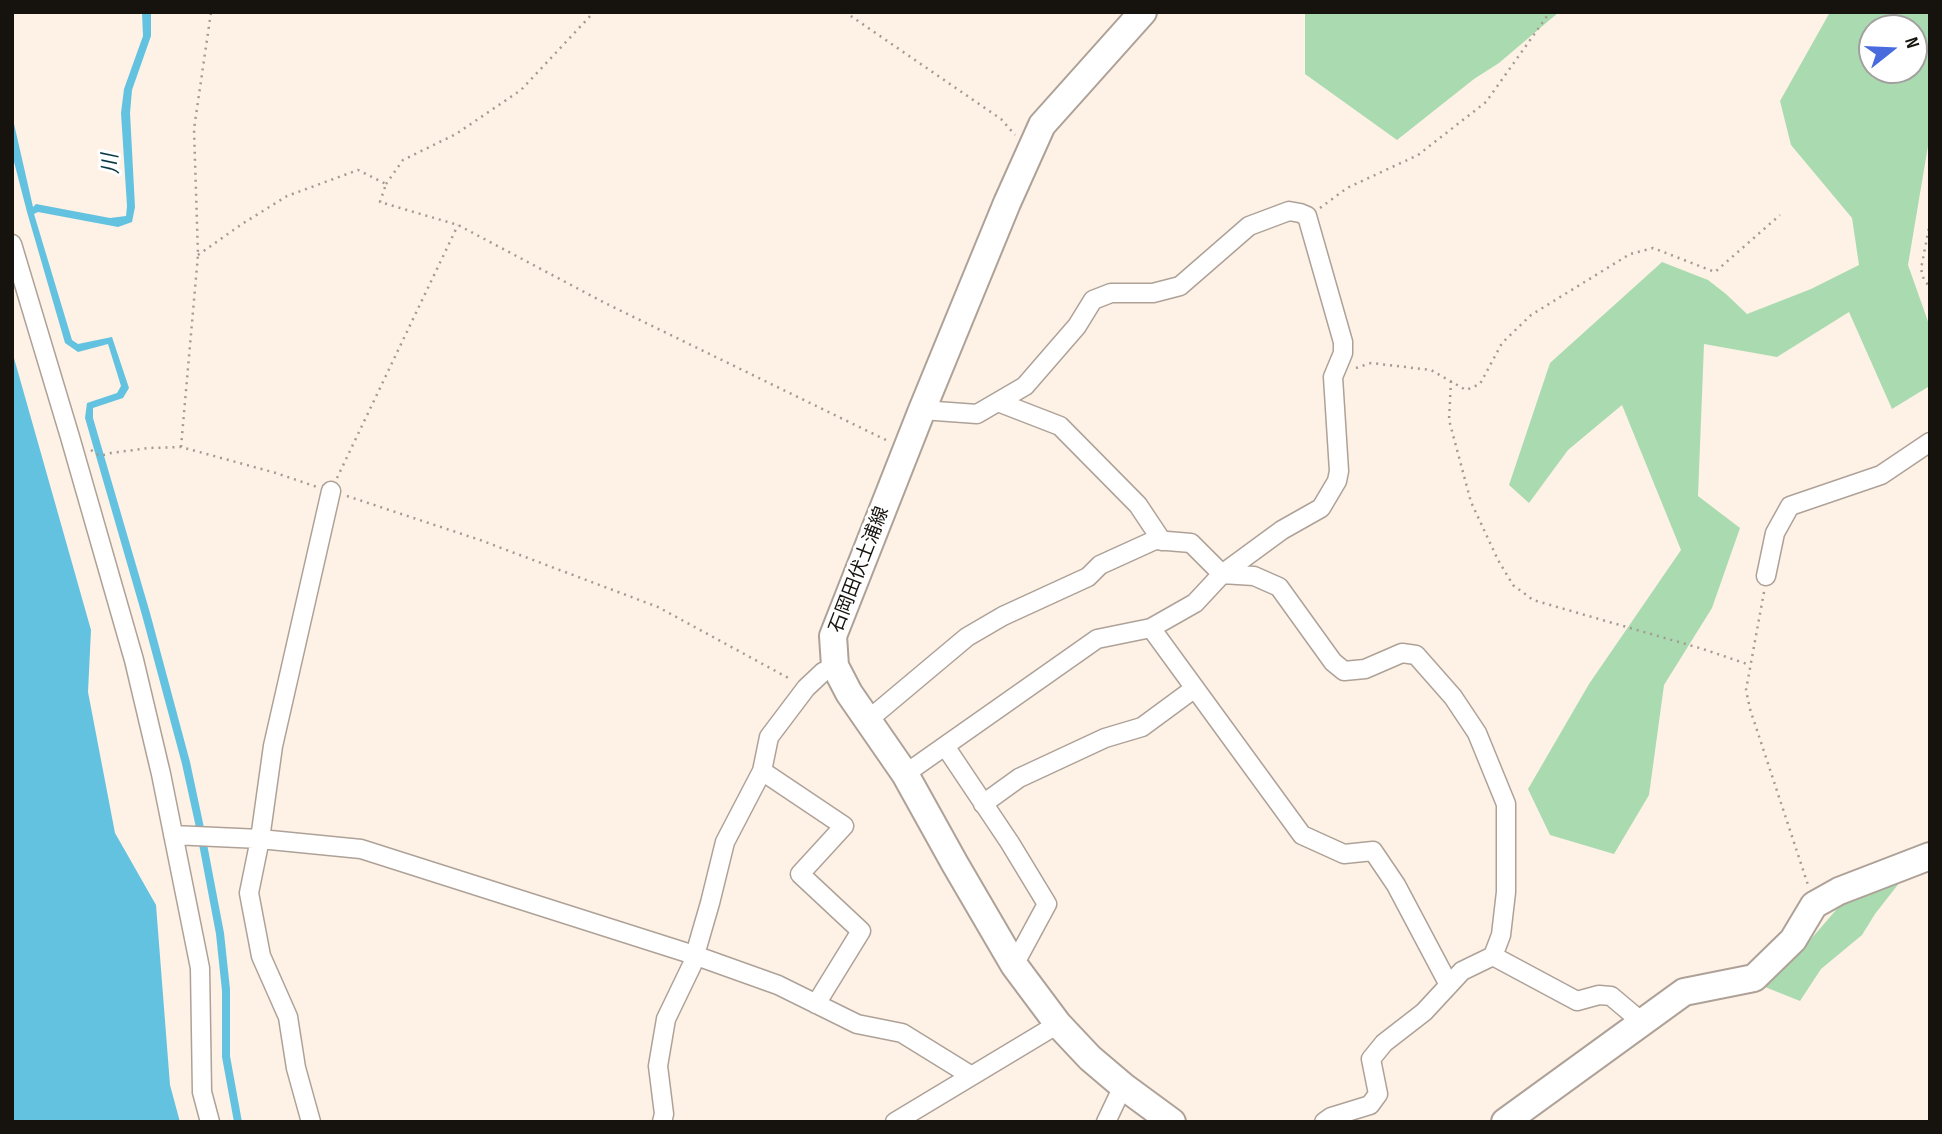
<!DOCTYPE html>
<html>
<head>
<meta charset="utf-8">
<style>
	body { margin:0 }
	#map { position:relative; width:1942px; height:1134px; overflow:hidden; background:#fef1e6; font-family:"Sofia Sans Condensed",sans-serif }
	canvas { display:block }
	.frame { position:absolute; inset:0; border:14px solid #16120e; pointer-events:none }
	.north { position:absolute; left:1858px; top:14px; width:70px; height:70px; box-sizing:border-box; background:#fff; border:2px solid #a2a09f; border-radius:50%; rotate:72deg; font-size:19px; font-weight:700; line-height:28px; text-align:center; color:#16120e }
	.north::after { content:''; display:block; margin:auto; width:24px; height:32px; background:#496bde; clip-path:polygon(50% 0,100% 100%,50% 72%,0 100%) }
</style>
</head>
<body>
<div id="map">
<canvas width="1942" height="1134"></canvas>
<div class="frame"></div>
<div class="north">N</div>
</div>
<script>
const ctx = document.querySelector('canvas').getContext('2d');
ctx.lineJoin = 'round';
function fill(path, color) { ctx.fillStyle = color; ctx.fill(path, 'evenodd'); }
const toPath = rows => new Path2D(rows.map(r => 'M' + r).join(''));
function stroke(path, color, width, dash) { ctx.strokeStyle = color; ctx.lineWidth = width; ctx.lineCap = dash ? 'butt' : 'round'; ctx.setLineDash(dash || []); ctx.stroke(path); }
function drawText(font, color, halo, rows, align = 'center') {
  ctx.font = font + ' "Sofia Sans Condensed","Noto Sans JP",sans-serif'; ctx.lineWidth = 6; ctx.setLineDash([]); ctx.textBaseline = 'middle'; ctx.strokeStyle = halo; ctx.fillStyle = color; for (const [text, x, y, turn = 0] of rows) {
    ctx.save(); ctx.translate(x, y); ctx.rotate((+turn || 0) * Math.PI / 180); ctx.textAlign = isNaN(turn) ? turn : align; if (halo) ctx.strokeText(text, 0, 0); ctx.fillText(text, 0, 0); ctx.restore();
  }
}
const green = toPath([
	[1305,12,1559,12,1499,63,1474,79,1397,140,1305,74],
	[1830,12,1930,12,1930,134,1908,265,1930,327,1930,384,1928,387,1892,409,1849,312,1777,357,1704,344,1698,496,1740,528,1712,608,1664,685,1649,795,1614,854,1550,835,1528,789,1589,684,1681,550,1622,405,1568,450,1529,503,1509,485,1550,363,1662,262,1708,280,1726,294,1747,314,1811,289,1859,265,1852,218,1791,145,1780,101],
	[1872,28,1914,28,1914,70,1872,70],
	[1900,882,1875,914,1862,935,1821,969,1800,1001,1765,987,1804,947,1849,895]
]);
const water = toPath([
	[142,12,151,12,151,36,132,90,130,113,135,207,132,222,118,227,38,212,34,214,72,340,78,344,112,337,129,388,123,398,93,408,93,418,150,613,190,762,203,823,224,933,230,989,230,1056,242,1122,234,1122,222,1057,222,991,216,934,195,823,182,764,142,615,85,418,87,403,117,393,121,386,108,344,78,352,65,343,27,212,12,154,12,115,33,207,36,204,110,218,126,216,127,206,121,113,124,89,143,36],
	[12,351,91,630,88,692,115,833,156,905,170,1085,180,1122,12,1122]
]);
const path = toPath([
	[845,12,1001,119,1015,135],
	[386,184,403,160,456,134,521,90,594,12],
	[1320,208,1347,188,1418,155,1486,102,1550,12],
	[1930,222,1921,269,1924,280,1930,287],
	[198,255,242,224,287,196,358,170,386,184,380,202,458,225,605,303,888,441],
	[1356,368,1371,363,1431,370,1466,390,1480,384,1502,343,1531,315,1630,254,1653,248,1715,272,1780,215],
	[1451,381,1449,420,1471,502,1498,560,1513,585,1533,600,1703,649,1750,665],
	[181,447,198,255,194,129,211,12],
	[91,450,100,456,111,453,149,448,181,447,276,473,317,487],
	[337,478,458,225],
	[347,496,480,540,658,607,792,680],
	[1764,592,1746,690,1750,709,1808,885]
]);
const street = toPath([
	[12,244,70,437,134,660,161,774,200,968,202,1092,210,1122],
	[998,402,1060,426,1138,505,1162,541],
	[1766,576,1775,533,1790,506,1881,475,1930,442],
	[1151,628,1302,835,1344,854,1373,851,1396,885,1449,985],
	[868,720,967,637,1003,616,1088,577,1100,565,1155,540,1191,543,1222,574,1254,576,1279,587,1333,662,1344,671,1365,669,1402,653,1416,655,1453,697,1477,733,1506,804,1506,892,1501,935,1493,956,1462,971,1424,1012,1384,1043,1371,1059,1378,1094,1370,1105,1331,1117,1324,1122],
	[945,746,1010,843,1047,904,1014,965],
	[762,771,844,826,800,874,861,931,816,1004],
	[905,774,1097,639,1151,628,1195,603,1222,574,1282,530,1321,508,1337,481,1339,471,1333,377,1343,353,1343,342,1307,216,1300,213,1289,211,1249,226,1180,286,1153,293,1111,293,1093,300,1077,326,1025,386,977,414,922,410],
	[983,804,1019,778,1105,738,1142,727,1195,688],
	[173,835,260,839,361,849,694,955,778,985,857,1024,902,1033,970,1075],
	[1493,956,1577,1001,1599,995,1611,996,1643,1023],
	[311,1122,296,1068,288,1017,261,956,249,893,260,839,273,746,331,491],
	[662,1122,664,1114,658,1066,666,1019,692,965,710,903,725,842,762,771,769,737,806,688,823,672,835,666],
	[895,1122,1058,1024],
	[1106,1122,1123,1086]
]);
const secondary = toPath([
	[1143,12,1042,125,1007,203,922,410,833,636,835,666,849,693,905,774,955,864,1014,965,1058,1024,1090,1058,1123,1086,1172,1122],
	[1505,1122,1684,992,1754,978,1793,940,1814,905,1839,891,1930,856]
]);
const streetNames = [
	["石岡田伏土浦線",860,570,-69]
];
const waterNames = [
	["川",112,164,-92]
];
fill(green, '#aadbb0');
fill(water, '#63c2e0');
stroke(street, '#aea298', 21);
stroke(secondary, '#aea298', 30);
stroke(path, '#a49a92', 2.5, [2, 5]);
stroke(street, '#fff', 18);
stroke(secondary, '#fff', 26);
drawText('19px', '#16120e', '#fff', streetNames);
drawText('italic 21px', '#083643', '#fff', waterNames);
</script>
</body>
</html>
